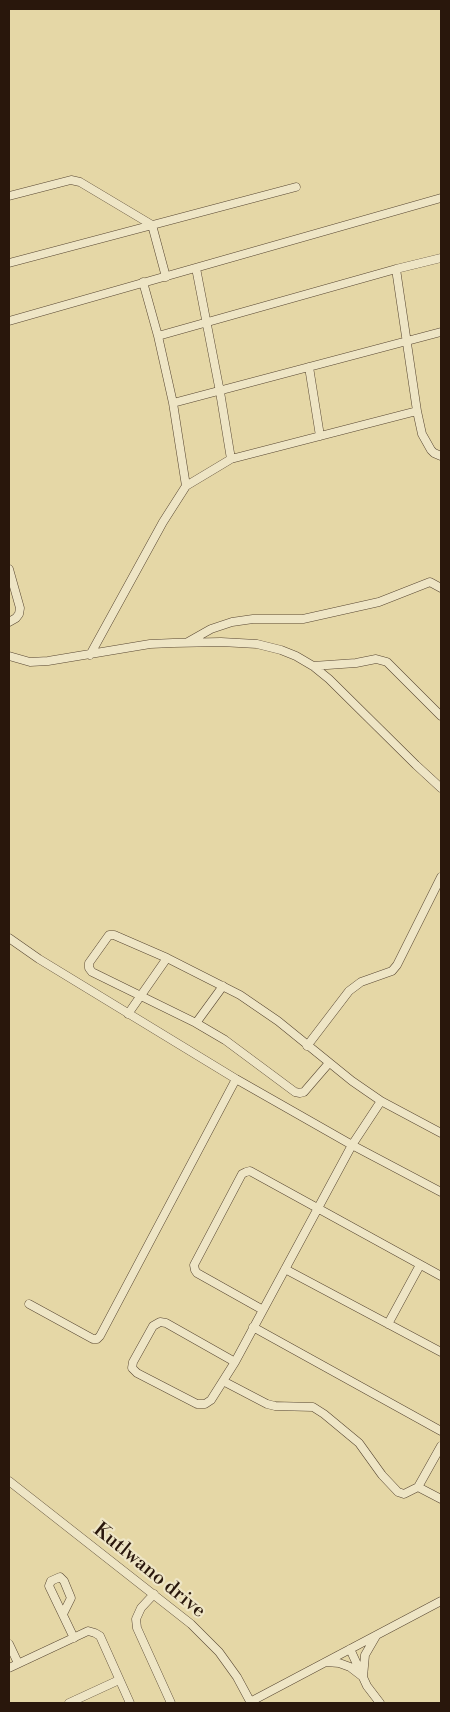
<!DOCTYPE html>
<html>
<head>
<meta charset="utf-8">
<style>
	body { margin:0 }
	#map { position:relative; width:450px; height:1712px; overflow:hidden; background:#e5d7a6; font-family:"Libre Bodoni",serif }
	canvas { display:block }
	.frame { position:absolute; inset:0; border:10px solid #29170c; pointer-events:none }
</style>
</head>
<body>
<div id="map">
<canvas width="450" height="1712"></canvas>
<div class="frame"></div>
</div>
<script>
const ctx = document.querySelector('canvas').getContext('2d');
ctx.lineJoin = 'round';
const toPath = rows => new Path2D(rows.map(r => 'M' + r).join(''));
function stroke(path, color, width, dash) { ctx.strokeStyle = color; ctx.lineWidth = width; ctx.lineCap = dash ? 'butt' : 'round'; ctx.setLineDash(dash || []); ctx.stroke(path); }
function drawText(font, color, halo, rows, align = 'center') {
  ctx.font = font + ' "Libre Bodoni",serif'; ctx.lineWidth = 4.5; ctx.setLineDash([]); ctx.textBaseline = 'middle'; ctx.strokeStyle = halo; ctx.fillStyle = color; for (const [text, x, y, turn = 0] of rows) {
    ctx.save(); ctx.translate(x, y); ctx.rotate((+turn || 0) * Math.PI / 180); ctx.textAlign = isNaN(turn) ? turn : align; if (halo) ctx.strokeText(text, 0, 0); ctx.fillText(text, 0, 0); ctx.restore();
  }
}
const minor = toPath([
	[9,196,71,180,80,182,152,225,166,277],
	[9,263,296,187],
	[143,282,158,336,173,403,186,486],
	[9,321,441,198],
	[158,336,396,269,441,258],
	[309,367,320,436],
	[173,403,441,332],
	[417,411,422,434,431,450,434,453,441,456],
	[231,459,417,411,396,269],
	[9,569,20,608,19,614,16,618,9,622],
	[188,642,211,629,232,622,253,619,303,619,379,602,430,582,441,588],
	[90,655,163,522,186,486,231,459,220,392,196,268],
	[9,656,30,662,48,661,150,644,173,643,221,642,257,644,281,650,296,656,313,666,329,679,416,765,441,788],
	[313,666,356,663,376,659,387,662,441,716],
	[9,938,39,959,236,1079,352,1145,441,1192],
	[128,1014,167,958],
	[196,1023,223,986],
	[307,1046,349,991,361,982,392,971,397,965,441,877],
	[329,1063,304,1092,300,1093,295,1092,225,1040,196,1023,92,972,89,968,89,963,109,935,114,935,167,958,240,995,278,1021,352,1081,381,1101,441,1133],
	[285,1269,441,1352],
	[29,1304,93,1339,97,1339,100,1336,236,1079],
	[263,1310,197,1273,195,1270,194,1265,242,1174,246,1172,250,1171,441,1276],
	[388,1324,420,1265],
	[253,1327,441,1431],
	[235,1362,166,1323,160,1322,153,1326,133,1362,132,1368,137,1373,197,1404,205,1404,211,1400,235,1362,352,1145,381,1101],
	[223,1381,267,1404,275,1406,313,1407,324,1414,359,1443,382,1475,398,1492,404,1494,418,1487],
	[441,1446,418,1487,441,1499],
	[9,1481,191,1624,219,1652,237,1677,251,1703],
	[154,1594,141,1608,136,1619,137,1628,171,1703],
	[63,1614,71,1598,64,1581,60,1577,51,1581,49,1586,74,1638],
	[9,1644,18,1663],
	[350,1649,367,1686,380,1703],
	[326,1662,339,1663,350,1667,363,1677,365,1655,376,1636],
	[9,1668,88,1631,95,1633,100,1636,130,1703],
	[250,1702,441,1601],
	[69,1703,119,1680]
]);
const streetNames = [
	["Kutlwano drive",149,1571,39]
];
stroke(minor, '#584732', 9);
stroke(minor, '#eee5c5', 8);
drawText('20px', '#29170c', '#eee5c5', streetNames);
</script>
</body>
</html>
